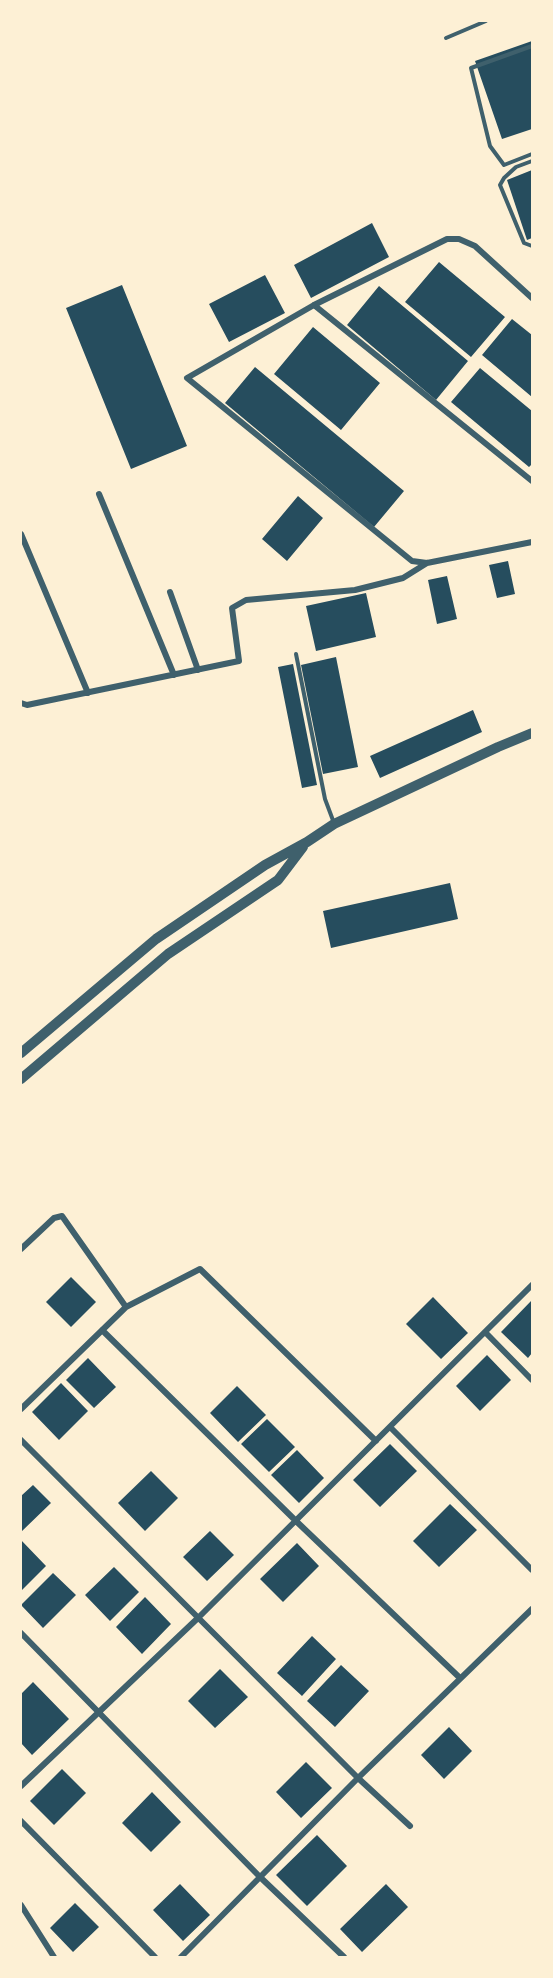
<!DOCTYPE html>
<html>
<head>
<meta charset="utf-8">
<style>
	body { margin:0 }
	#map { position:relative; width:553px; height:1978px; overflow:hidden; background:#fdf0d5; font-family:"Titillium Web",sans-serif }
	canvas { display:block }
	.frame { position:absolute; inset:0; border:22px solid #fdf0d5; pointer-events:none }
</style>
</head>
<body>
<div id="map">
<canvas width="553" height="1978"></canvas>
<div class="frame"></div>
</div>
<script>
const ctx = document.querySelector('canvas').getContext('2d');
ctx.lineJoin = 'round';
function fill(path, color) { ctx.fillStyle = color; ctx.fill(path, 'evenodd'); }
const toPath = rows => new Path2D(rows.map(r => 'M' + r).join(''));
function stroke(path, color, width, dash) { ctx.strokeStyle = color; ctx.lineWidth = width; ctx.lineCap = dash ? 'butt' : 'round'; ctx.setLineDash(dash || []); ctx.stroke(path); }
const building = toPath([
	[532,41,532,129,502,139,475,61],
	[532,170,532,238,527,240,507,180],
	[372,223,389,257,311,298,294,265],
	[439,262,505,317,471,357,405,302],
	[265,275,285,313,229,342,209,304],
	[122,285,187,446,131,469,66,308],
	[379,286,468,361,436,400,347,325],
	[512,319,532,335,532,397,482,355],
	[313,327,380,383,341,430,274,374],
	[255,367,404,491,374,527,225,403],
	[480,368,532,411,532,464,529,467,451,402],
	[298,496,323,518,287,561,262,539],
	[508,561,515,594,497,598,489,565],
	[447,576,457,619,437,624,428,580],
	[366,593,376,637,316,651,306,606],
	[336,657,358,767,323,774,301,665],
	[293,664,317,785,302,788,278,667],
	[473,710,482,732,380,778,370,756],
	[450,883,458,919,331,948,323,911],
	[71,1277,96,1302,71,1327,46,1302],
	[433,1297,468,1333,441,1359,406,1324],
	[532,1300,532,1353,528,1358,501,1332],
	[487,1355,511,1380,480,1411,456,1386],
	[88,1358,116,1387,94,1408,66,1380],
	[61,1383,88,1411,59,1440,32,1412],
	[237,1386,266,1415,238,1442,210,1413],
	[267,1419,295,1447,269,1472,241,1444],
	[390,1444,417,1471,380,1507,353,1480],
	[297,1450,324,1478,299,1503,271,1475],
	[151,1471,178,1498,145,1531,118,1503],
	[33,1485,51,1503,21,1532,21,1496],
	[450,1504,477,1530,439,1567,413,1541],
	[210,1531,234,1555,207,1581,183,1557],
	[21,1540,46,1566,21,1591],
	[297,1543,319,1566,283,1602,260,1579],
	[114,1567,139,1592,110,1621,85,1595],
	[53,1573,76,1595,43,1628,21,1605],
	[145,1597,171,1624,142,1654,116,1627],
	[312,1636,336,1659,302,1696,277,1673],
	[341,1665,369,1691,335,1727,307,1701],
	[220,1669,248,1697,215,1728,188,1701],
	[33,1682,69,1719,32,1755,21,1743,21,1694],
	[449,1727,472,1751,444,1779,421,1755],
	[306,1762,332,1788,301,1818,276,1792],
	[62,1769,86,1793,54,1825,30,1801],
	[152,1792,181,1822,151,1852,122,1823],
	[317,1835,347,1866,307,1906,276,1875],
	[180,1884,210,1915,183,1941,153,1910],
	[386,1884,408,1907,362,1952,340,1929],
	[75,1903,99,1927,73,1952,50,1928]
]);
const service = toPath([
	[446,38,486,21],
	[532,46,471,68,490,146,504,165,532,154],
	[532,161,516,167,504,178,500,185,524,243,532,246],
	[296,654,325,799,334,823]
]);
const minor = toPath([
	[532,298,475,246,459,239,447,239,314,305,187,378,412,561,427,563,532,542],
	[314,305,532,481],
	[99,494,174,675],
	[21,534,88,693],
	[170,592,198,670],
	[21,703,27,705,239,661,232,608,246,600,355,590,403,578,427,563],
	[21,1249,54,1218,62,1216,126,1307],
	[102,1330,296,1521,460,1678],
	[485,1332,532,1380],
	[21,1409,126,1307,200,1269,376,1441],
	[390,1427,532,1570],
	[21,1440,358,1778,410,1826],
	[21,1633,260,1877,344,1957],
	[21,1786,199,1617,532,1285],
	[21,1821,155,1957],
	[21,1905,54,1957],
	[181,1957,358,1778,532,1609]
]);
const tertiary = toPath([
	[21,1053,156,939,265,865,307,842,334,824,498,747,532,733],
	[21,1079,168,954,278,880,303,847]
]);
fill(building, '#264d5e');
stroke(service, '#3f606c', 4);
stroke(minor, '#3f606c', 6);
stroke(tertiary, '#3f606c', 10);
</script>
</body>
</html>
